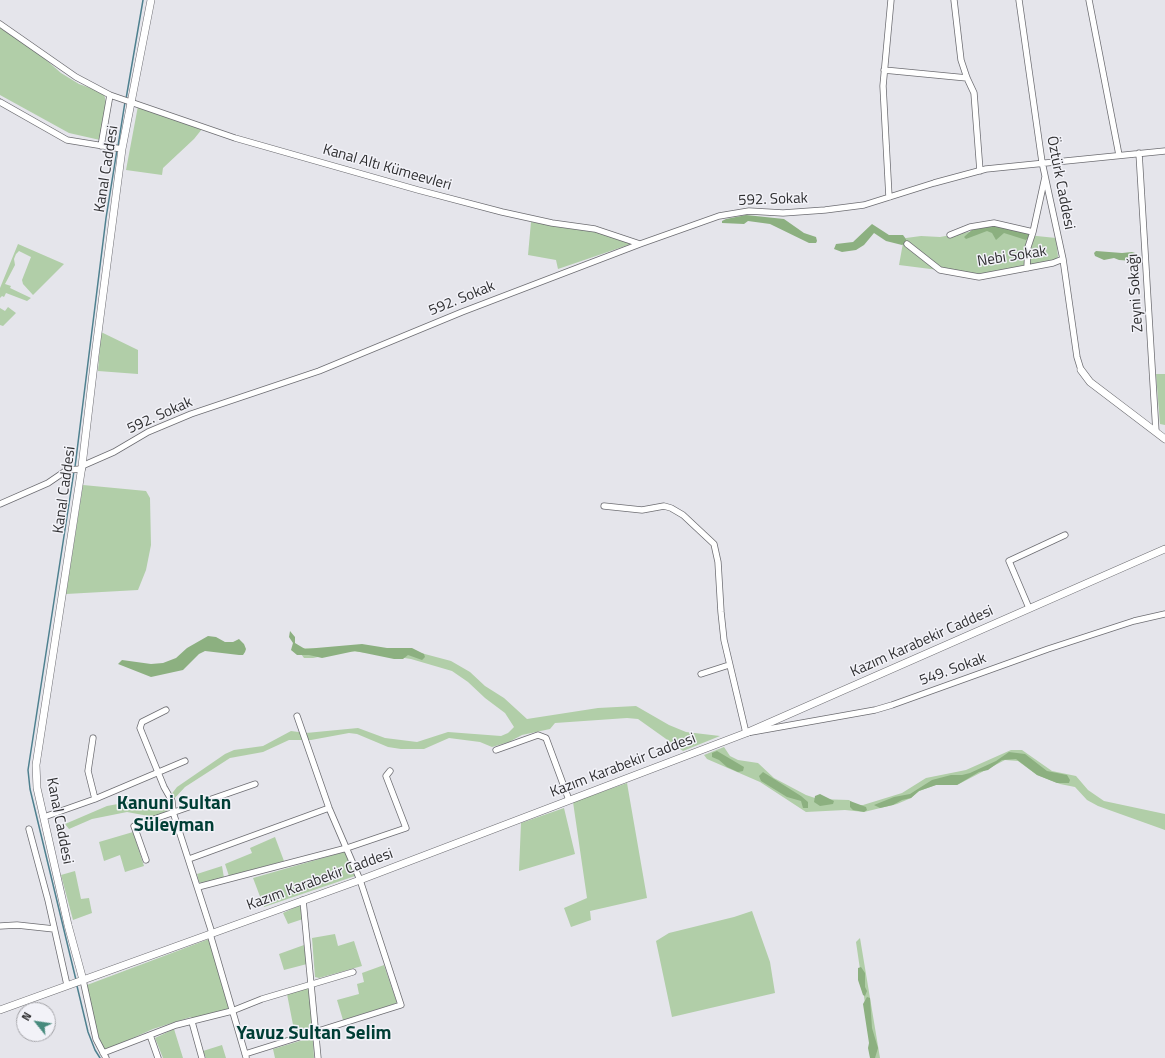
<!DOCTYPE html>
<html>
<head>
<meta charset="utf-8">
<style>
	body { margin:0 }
	#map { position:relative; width:1165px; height:1058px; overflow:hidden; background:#e5e5eb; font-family:"Titillium Web",sans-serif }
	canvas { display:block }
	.north { position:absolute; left:16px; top:1002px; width:40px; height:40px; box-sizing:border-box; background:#f2f2f8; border:1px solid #a4a4a8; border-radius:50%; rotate:300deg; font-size:11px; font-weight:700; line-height:16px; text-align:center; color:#2f2f31 }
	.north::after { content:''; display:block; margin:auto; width:14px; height:18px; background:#478a7d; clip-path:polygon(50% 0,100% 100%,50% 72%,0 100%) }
</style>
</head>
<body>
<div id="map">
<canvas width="1165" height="1058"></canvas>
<div class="north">N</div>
</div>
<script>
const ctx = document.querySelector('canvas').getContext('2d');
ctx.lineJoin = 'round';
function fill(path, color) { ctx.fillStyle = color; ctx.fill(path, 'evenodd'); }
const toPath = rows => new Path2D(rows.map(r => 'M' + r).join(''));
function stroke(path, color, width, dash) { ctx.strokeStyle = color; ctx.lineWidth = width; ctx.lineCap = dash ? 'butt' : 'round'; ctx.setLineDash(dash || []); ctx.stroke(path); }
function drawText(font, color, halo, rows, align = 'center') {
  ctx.font = font + ' "Titillium Web",sans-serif'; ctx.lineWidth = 3; ctx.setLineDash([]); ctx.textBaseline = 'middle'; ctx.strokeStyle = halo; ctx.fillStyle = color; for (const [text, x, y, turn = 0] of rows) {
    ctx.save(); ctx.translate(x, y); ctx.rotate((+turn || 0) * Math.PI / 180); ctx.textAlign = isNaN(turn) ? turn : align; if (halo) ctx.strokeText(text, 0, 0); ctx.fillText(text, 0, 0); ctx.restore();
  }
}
const green = toPath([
	[0,28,36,51,61,73,79,84,104,93,106,103,100,140,69,133,0,95],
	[138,106,202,129,194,139,163,168,162,175,126,170],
	[531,222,604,233,631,244,558,269,556,260,528,255],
	[996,227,1027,235,1056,238,1058,257,1055,260,989,273,970,274,899,265,903,243,906,238,921,236,940,237],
	[18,244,64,264,33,295,23,284,22,280,31,257,19,251,16,254,14,259,15,265,5,284,11,286,10,288,31,298,27,301,6,293,4,297,2,296,0,298,0,288],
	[8,307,16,313,3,326,0,325,0,308,5,311],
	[101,332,138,350,138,374,98,371],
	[1165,374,1165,425,1160,424,1156,374],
	[83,485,146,491,150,498,151,545,146,570,138,590,66,594],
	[301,648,421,653,451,661,470,672,485,686,504,698,527,719,598,708,636,706,669,725,686,732,720,736,683,751,638,719,627,718,555,723,550,729,522,735,509,742,492,747,480,742,449,738,424,749,401,749,388,747,357,734,349,733,311,740,289,740,263,752,230,758,185,787,173,800,170,796,177,787,225,754,234,750,263,746,291,731,306,733,358,728,385,738,417,742,448,732,501,736,508,733,514,727,505,713,485,698,468,682,452,671,411,659,371,653,348,651,313,658,304,658,301,654],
	[724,747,730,756,738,760,758,763,774,778,806,795,818,799,849,800,856,805,863,805,902,793,926,778,966,770,1011,750,1022,750,1052,771,1076,776,1088,790,1104,801,1165,814,1165,830,1098,806,1087,800,1075,787,1060,784,1037,775,1018,761,1005,760,957,785,936,785,919,791,911,798,897,804,864,812,845,810,806,812,760,782,707,759,704,755],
	[627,783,647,898,590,911,591,920,571,927,564,908,587,898,573,802],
	[134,801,151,807,160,806,167,801,172,805,168,813,154,817,127,812,92,819,69,829,65,824,107,806],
	[564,808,575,854,519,871,521,823],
	[133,832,144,866,125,872,120,855,104,861,99,842],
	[275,837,284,861,229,876,225,864,252,853,250,848],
	[347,851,355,876,264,907,253,878],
	[222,866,224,878,205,884,199,882,197,874],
	[75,871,81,899,89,898,92,913,73,920,61,875],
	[300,905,303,919,288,924,283,913],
	[752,911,770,962,775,993,672,1017,656,941,669,933,734,917],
	[335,934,338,946,354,941,362,966,319,978,315,977,312,938],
	[860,938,880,1058,873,1058,856,942],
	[209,939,229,1008,228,1010,193,1019,191,1017,153,1029,106,1050,103,1047,98,1038,87,985],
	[304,945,307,964,284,970,279,954],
	[384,965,397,1003,343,1020,337,1000,359,994,357,984,364,982,362,973],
	[309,988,313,1030,295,1035,287,994],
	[174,1029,183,1058,163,1058,155,1038],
	[313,1037,314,1058,275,1058,273,1049],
	[222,1045,226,1058,206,1058,203,1051]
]);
const forest = toPath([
	[746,215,784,219,804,233,816,237,817,241,816,243,809,243,770,224,748,221,744,224,722,223,722,221,726,219],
	[872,224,889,235,903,235,906,239,906,243,902,245,886,241,874,233,864,245,856,250,842,252,834,249,836,244,853,242],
	[997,225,1027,232,1030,235,1026,240,1004,233,996,240,992,233,987,231,966,239,964,237,974,228],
	[1096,251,1122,253,1132,252,1135,253,1139,258,1138,260,1134,261,1119,260,1114,258,1104,260,1095,256,1094,253],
	[290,631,295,637,295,643,305,649,362,644,387,648,412,648,424,654,425,657,422,660,408,655,403,659,394,659,355,651,322,658,309,655,297,655,291,650,293,643,289,637],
	[208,636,216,637,225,642,233,642,239,639,244,644,246,649,245,652,243,655,239,655,205,651,199,654,183,670,151,677,118,664,122,660,151,664,163,663,176,658,187,648],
	[717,751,744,767,743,771,738,772,727,767,719,760,712,757,712,753],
	[1009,752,1025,754,1047,771,1067,775,1070,780,1069,783,1057,783,1037,775,1016,759,1002,760,988,770,979,772,957,785,936,785,919,791,911,798,902,800,893,805,880,808,874,805,894,797,910,794,932,780,951,775,962,775,970,773,996,761],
	[763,772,801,796,808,802,808,808,803,808,801,801,787,797,761,781,759,776],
	[820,794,834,801,833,804,820,806,814,802,815,796],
	[850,801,866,807,867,810,864,812,853,810,850,807],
	[861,967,865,973,865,987,867,991,865,996,863,995,858,980,858,968],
	[867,997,870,998,872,1028,878,1048,875,1058,870,1058,868,1048,869,1043,863,1004]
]);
const stream = toPath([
	[126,99,143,0],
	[118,146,125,102],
	[75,467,106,218,117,150],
	[74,471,28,770,30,789,76,980],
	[77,986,88,1032,95,1050,100,1058]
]);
const minor = toPath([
	[954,0,961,60,967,78,974,93,980,171],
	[1019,0,1042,162,1063,259,1077,357,1081,370],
	[1089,0,1119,155],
	[0,24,76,77,110,95,235,138,418,190,502,212,552,223,595,229,640,244],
	[884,70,967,78],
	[0,102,67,140,122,149],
	[101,146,110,95],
	[1139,153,1156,432],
	[889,197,883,86,891,0],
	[950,235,970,227,994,223,1033,232,1045,177],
	[907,244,940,270,979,277,1053,263,1063,259],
	[1027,268,1028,247,1033,232],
	[82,466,114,452,148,432,191,414,319,371,462,312,640,244,719,216,749,211,783,213,825,210,864,205,934,183,986,169,1165,151],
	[0,504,48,483,67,470,82,469],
	[604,506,642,510,664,506,671,508,683,515,714,544,718,562,721,612,724,640,746,733,875,710,892,705,1048,649,1134,621,1165,614],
	[1029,608,1009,561,1065,535],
	[701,674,729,665],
	[166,710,142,722,140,728,164,787,172,801,173,812,212,933],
	[93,738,88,771,95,799],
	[496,750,538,735,546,738,569,800],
	[44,817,95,799,185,761],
	[29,829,48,900,67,985],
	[189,859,329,808],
	[146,860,134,826,255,784],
	[198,887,347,848,406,828,386,776,390,771],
	[303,900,318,1058],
	[0,926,17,925,54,929],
	[210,934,246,1057],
	[83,980,96,1039,106,1058],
	[192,1022,202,1058],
	[150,1035,158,1058],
	[103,1053,176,1025,232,1011,262,999,353,972],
	[245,1054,401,1005,360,880,329,808,297,716]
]);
const tertiary = toPath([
	[1081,370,1090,382,1165,439],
	[83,980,68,925,37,788,36,765,82,466,95,356,122,149,151,0],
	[0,1010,360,880,746,733,1165,549]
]);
const streetNames = [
	["Kanal Altı Kümeevleri",387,168,16],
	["Kanal Caddesi",107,169,-81],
	["Öztürk Caddesi",1060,183,79],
	["592. Sokak",773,200,-2],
	["Nebi Sokak",1012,257,-9],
	["Zeyni Sokağı",1136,293,-94],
	["592. Sokak",462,299,-22],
	["592. Sokak",160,416,-24],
	["Kanal Caddesi",65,490,-82],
	["Kazım Karabekir Caddesi",922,642,-24],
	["549. Sokak",953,670,-20],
	["Kazım Karabekir Caddesi",623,766,-21],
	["Kanal Caddesi",59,821,79],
	["Kazım Karabekir Caddesi",320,880,-20]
];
const districtNames = [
	["Kanuni Sultan",174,804],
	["Süleyman",174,826],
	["Yavuz Sultan Selim",314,1034]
];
fill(green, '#b1cea8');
fill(forest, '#8cb080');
stroke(stream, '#4e808f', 1.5);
stroke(minor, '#6d6d72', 7);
stroke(tertiary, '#6d6d72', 8);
stroke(minor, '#fff', 5.5);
stroke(tertiary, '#fff', 7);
drawText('15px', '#2f2f31', '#f2f2f8', streetNames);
drawText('bold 19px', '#003e35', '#f2f2f8', districtNames);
</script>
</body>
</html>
